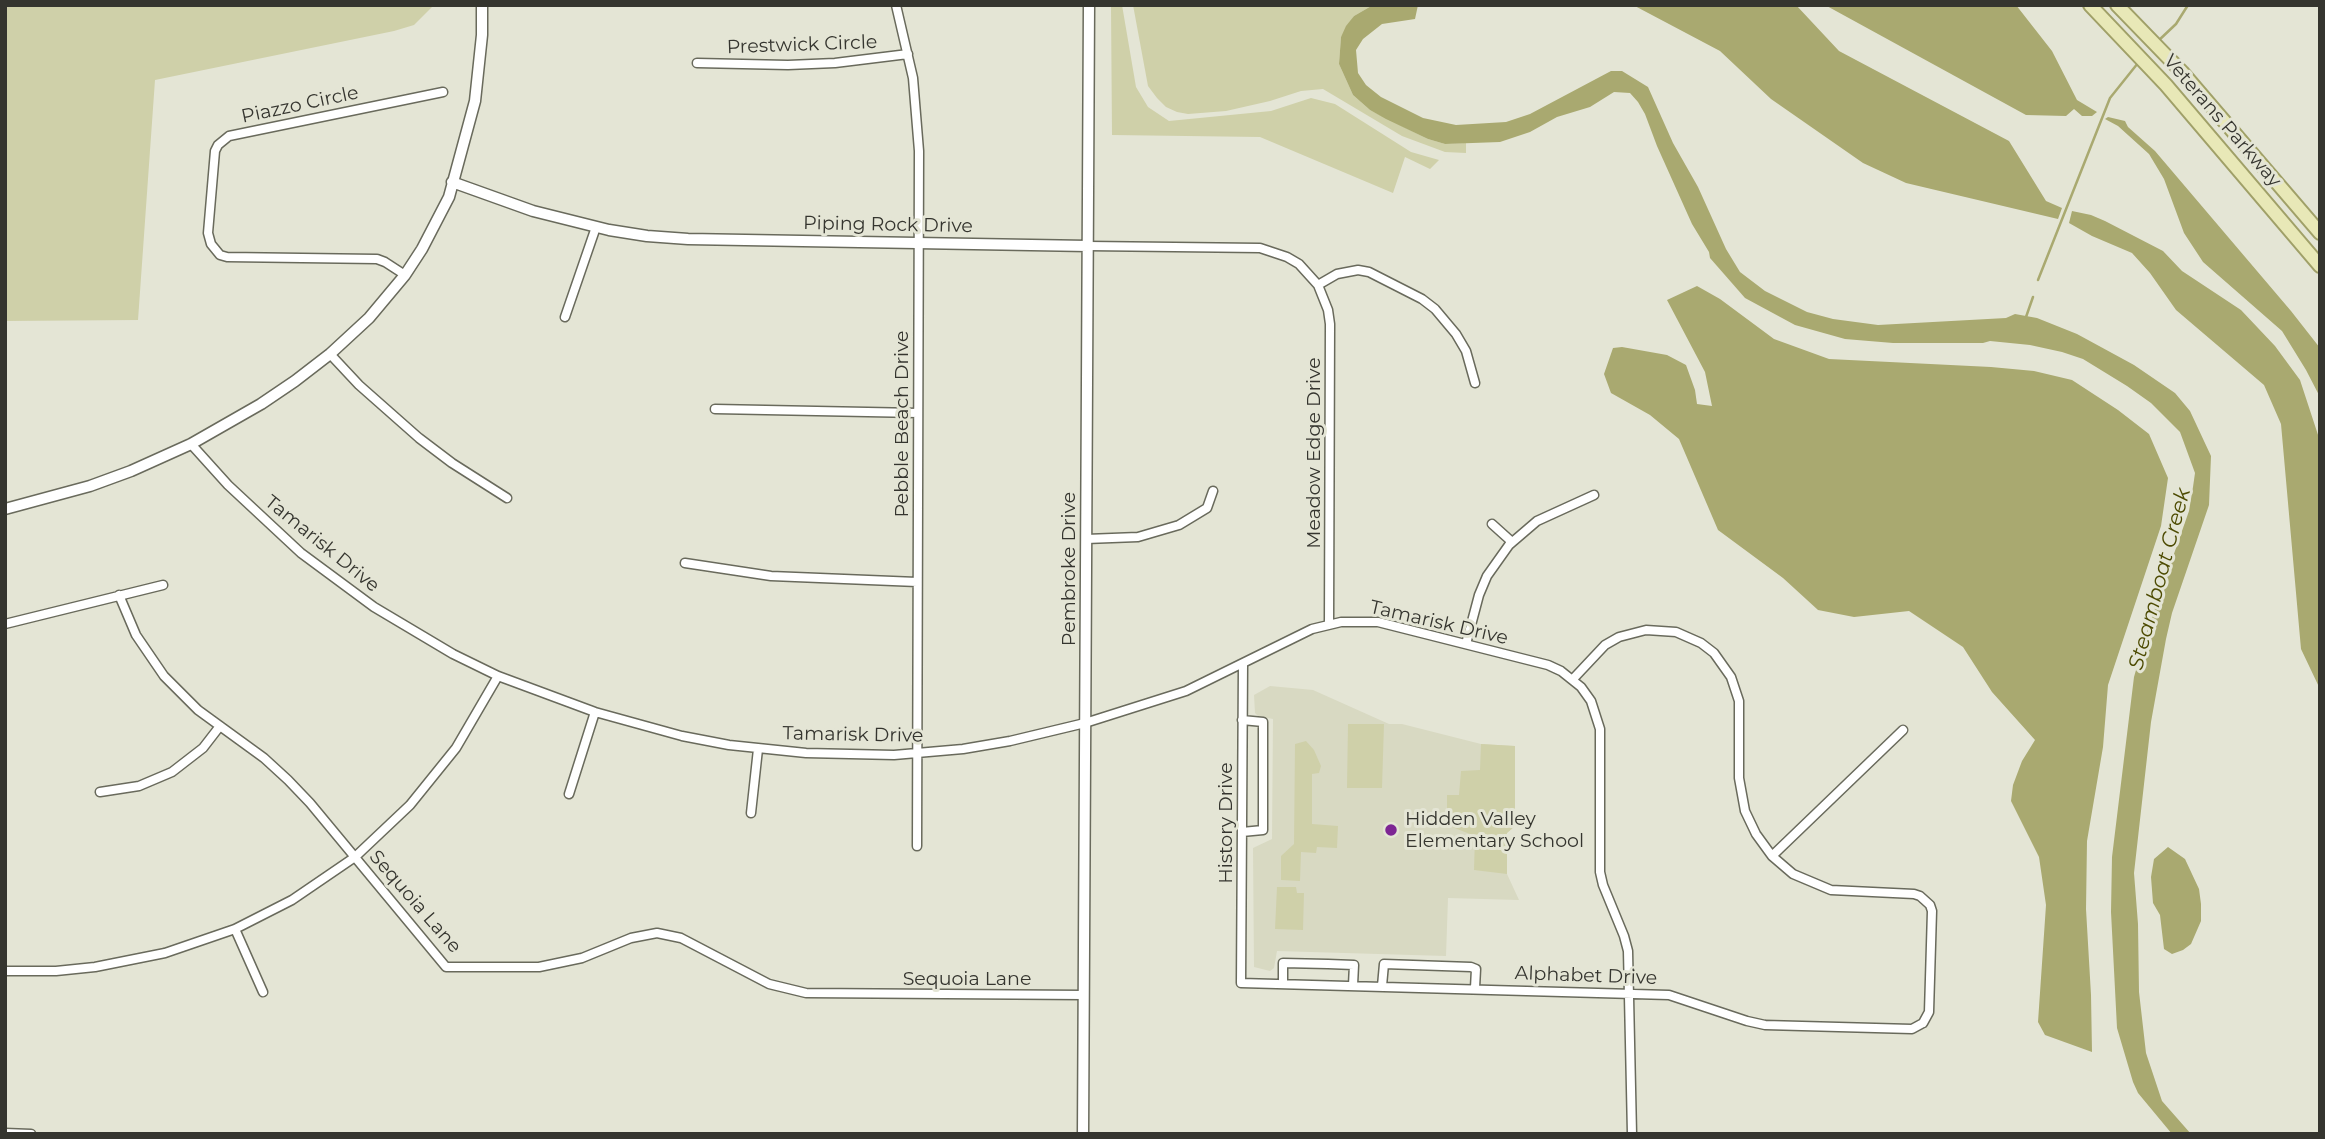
<!DOCTYPE html>
<html>
<head>
<meta charset="utf-8">
<style>
	body { margin:0 }
	#map { position:relative; width:2325px; height:1139px; overflow:hidden; background:#e4e5d5; font-family:Montserrat,sans-serif }
	canvas { display:block }
	.frame { position:absolute; inset:0; border:7px solid #35352f; pointer-events:none }
</style>
</head>
<body>
<div id="map">
<canvas width="2325" height="1139"></canvas>
<div class="frame"></div>
</div>
<script>
const ctx = document.querySelector('canvas').getContext('2d');
ctx.lineJoin = 'round';
function fill(path, color) { ctx.fillStyle = color; ctx.fill(path, 'evenodd'); }
const toPath = rows => new Path2D(rows.map(r => 'M' + r).join(''));
function stroke(path, color, width, dash) { ctx.strokeStyle = color; ctx.lineWidth = width; ctx.lineCap = dash ? 'butt' : 'round'; ctx.setLineDash(dash || []); ctx.stroke(path); }
function drawText(font, color, halo, rows, align = 'center') {
  ctx.font = font + ' Montserrat,sans-serif'; ctx.lineWidth = 6; ctx.setLineDash([]); ctx.textBaseline = 'middle'; ctx.strokeStyle = halo; ctx.fillStyle = color; for (const [text, x, y, turn = 0] of rows) {
    ctx.save(); ctx.translate(x, y); ctx.rotate((+turn || 0) * Math.PI / 180); ctx.textAlign = isNaN(turn) ? turn : align; if (halo) ctx.strokeText(text, 0, 0); ctx.fillText(text, 0, 0); ctx.restore();
  }
}
const built = toPath([
	[1270,686,1313,690,1389,724,1402,724,1481,744,1515,746,1515,826,1507,833,1507,874,1519,900,1448,898,1446,956,1277,951,1274,968,1270,971,1254,967,1253,848,1272,839,1273,719,1258,716,1255,713,1254,695]
]);
const green = toPath([
	[5,5,434,5,414,25,394,31,155,80,138,320,5,321],
	[1122,5,1136,87,1148,107,1169,121,1271,111,1311,98,1335,104,1411,152,1439,160,1430,169,1405,157,1393,193,1260,137,1112,135,1111,6],
	[1133,5,1373,5,1354,16,1341,37,1339,64,1353,95,1370,110,1428,139,1445,144,1466,143,1466,153,1445,152,1402,136,1323,89,1301,91,1270,101,1226,111,1188,114,1177,112,1166,107,1157,98,1148,86],
	[1348,724,1384,724,1382,788,1347,788],
	[1306,741,1314,750,1321,766,1319,773,1312,774,1312,824,1338,826,1337,848,1317,847,1316,853,1301,852,1300,881,1281,880,1281,856,1294,844,1295,744],
	[1481,744,1515,746,1515,826,1507,833,1507,874,1474,870,1475,836,1447,825,1447,795,1459,795,1461,771,1480,770],
	[1277,887,1296,887,1297,893,1304,893,1303,930,1275,929]
]);
const water = toPath([
	[1373,5,1418,5,1415,19,1382,24,1363,39,1356,50,1358,73,1366,85,1381,97,1423,118,1456,125,1506,122,1530,114,1611,71,1622,71,1648,87,1673,143,1698,187,1726,249,1740,272,1765,291,1807,312,1833,319,1878,325,2006,318,2015,314,2037,318,2077,334,2134,365,2175,393,2190,411,2211,456,2209,505,2172,613,2166,639,2151,722,2134,873,2138,924,2139,992,2146,1053,2162,1101,2191,1134,2172,1134,2138,1093,2133,1082,2117,1028,2111,912,2112,857,2134,677,2149,625,2189,511,2193,487,2195,473,2180,432,2151,403,2127,386,2083,359,2062,352,2030,345,1990,341,1983,343,1893,343,1845,339,1795,325,1745,298,1710,258,1709,252,1692,224,1657,146,1645,114,1638,102,1630,93,1614,92,1590,107,1557,117,1530,132,1500,142,1445,144,1428,139,1386,119,1370,110,1353,95,1339,64,1341,37,1346,26,1354,16],
	[1633,5,1796,5,1839,51,2009,141,2046,201,2062,208,2058,219,1906,183,1863,163,1771,99,1720,51],
	[1825,5,2016,5,2052,51,2077,100,2097,112,2092,116,2082,116,2074,109,2066,116,2026,115],
	[2108,117,2125,121,2128,127,2155,151,2291,311,2320,348,2320,397,2306,370,2282,331,2203,262,2184,233,2164,179,2149,154,2118,126,2105,119],
	[2072,211,2091,215,2105,221,2163,251,2182,271,2241,310,2275,346,2300,380,2320,441,2320,689,2301,649,2281,424,2264,385,2176,310,2150,273,2132,253,2092,236,2069,223],
	[1697,286,1720,299,1774,339,1829,359,1991,367,2034,371,2072,380,2118,410,2149,434,2168,478,2161,526,2108,685,2103,747,2087,841,2086,909,2091,995,2092,1052,2045,1035,2038,1022,2046,905,2039,857,2011,801,2013,785,2022,761,2035,740,1992,692,1963,647,1909,611,1854,617,1818,610,1783,578,1718,530,1679,439,1650,415,1611,393,1604,374,1613,348,1622,347,1667,355,1686,365,1695,390,1697,404,1712,406,1705,372,1667,300],
	[2168,847,2185,859,2199,889,2201,904,2201,921,2191,944,2183,950,2172,954,2164,949,2160,915,2153,903,2151,877,2154,859]
]);
const stream = toPath([
	[2157,42,2176,24,2188,5],
	[2038,280,2110,98,2138,63],
	[2026,317,2033,297]
]);
const minor = toPath([
	[896,5,913,78,919,151,917,846],
	[697,63,788,65,835,63,908,54],
	[1088,246,1260,248,1287,257,1299,264,1318,285,1328,310,1330,324,1329,624],
	[405,275,385,262,377,259,227,257,220,255,211,244,208,233,215,151,218,145,229,136,443,92],
	[1318,285,1337,274,1358,270,1369,272,1422,299,1435,309,1456,334,1466,351,1475,383],
	[565,317,596,227],
	[330,354,359,385,419,438,452,463,507,498],
	[715,409,918,413],
	[191,444,228,485,301,553,374,607,453,654,498,676,595,712,682,736,729,745,806,753,894,755,963,749,1010,741,1085,723,1186,691,1312,629,1341,622,1378,622,1548,665,1561,671,1581,687,1591,701,1600,729,1600,872,1603,885,1624,936,1628,951,1632,1134],
	[1492,524,1512,542],
	[1086,539,1138,537,1179,525,1207,508,1213,491],
	[685,563,771,576,917,582],
	[119,595,136,635,164,676,198,710,264,758,288,780,310,803,446,967,539,967,582,958,631,938,657,933,681,938,769,984,806,993,1084,995],
	[5,624,163,585],
	[1466,644,1479,595,1487,576,1509,545,1537,521,1594,495],
	[1243,664,1241,983,1669,995,1747,1021,1765,1025,1912,1029,1923,1023],
	[1573,679,1605,645,1619,637,1646,630,1676,632,1701,643,1714,653,1731,677,1739,701,1739,778,1745,811,1756,834,1772,856,1793,874,1831,890,1914,894,1920,896,1930,905,1932,911,1929,1012,1923,1023],
	[100,792,139,786,172,772,203,748,220,726],
	[569,794,595,712],
	[751,813,758,749],
	[1242,832,1263,830,1263,722,1242,720],
	[1772,856,1903,730],
	[235,929,263,992],
	[5,971,56,971,95,967,165,953,235,929,292,900,355,857,410,805,456,748,498,676],
	[1283,984,1283,963,1328,964,1354,965,1353,985],
	[1382,986,1384,964,1471,967,1476,969,1475,988],
	[5,1133,31,1134]
]);
const tertiary = toPath([
	[452,182,533,211,609,230,647,236,688,239,1088,246],
	[5,509,90,486,131,471,191,444,261,404,295,381,330,354,369,318,405,275,422,249,449,197,475,101,482,35,482,5],
	[1083,1134,1089,5]
]);
const primary = toPath([
	[2090,5,2166,85,2320,266],
	[2117,5,2182,72,2320,233]
]);
const markers = [
	[1391,830,7,"#7d2593"]
];
const streetNames = [
	["Prestwick Circle",802,45,-2],
	["Piazzo Circle",300,105,-12],
	["Veterans Parkway",2222,121,49],
	["Piping Rock Drive",888,225,1],
	["Pebble Beach Drive",902,424,-90],
	["Meadow Edge Drive",1314,453,-90],
	["Tamarisk Drive",322,544,39],
	["Pembroke Drive",1069,569,-90],
	["Tamarisk Drive",1439,623,13],
	["Tamarisk Drive",853,735,1],
	["History Drive",1226,823,-90],
	["Sequoia Lane",415,902,49],
	["Alphabet Drive",1586,976,2],
	["Sequoia Lane",967,979]
];
const poiNames = [
	["Hidden Valley",1405,819],
	["Elementary School",1405,841]
];
const waterNames = [
	["Steamboat Creek",2160,579,-75]
];
fill(built, '#d8d9c2');
fill(green, '#cfd0a9');
fill(water, '#a9a970');
stroke(stream, '#a9a970', 2.5);
stroke(minor, '#696a5c', 11);
stroke(tertiary, '#696a5c', 13);
stroke(primary, '#a0a068', 16);
stroke(minor, '#fff', 8);
stroke(tertiary, '#fff', 10);
stroke(primary, '#e8e8b7', 12);
for (const [x, y, r, color] of markers) { const dot = new Path2D(); dot.arc(x, y, r, 0, 2 * Math.PI); ctx.fillStyle = color; ctx.fill(dot); stroke(dot, '#e4e5d5', 2.5); }
drawText('19px', '#35352f', '#e4e5d5', streetNames);
drawText('19px', '#35352f', '#e4e5d5', poiNames, 'left');
drawText('italic 21px', '#4d4b02', '#e4e5d5', waterNames);
</script>
</body>
</html>
